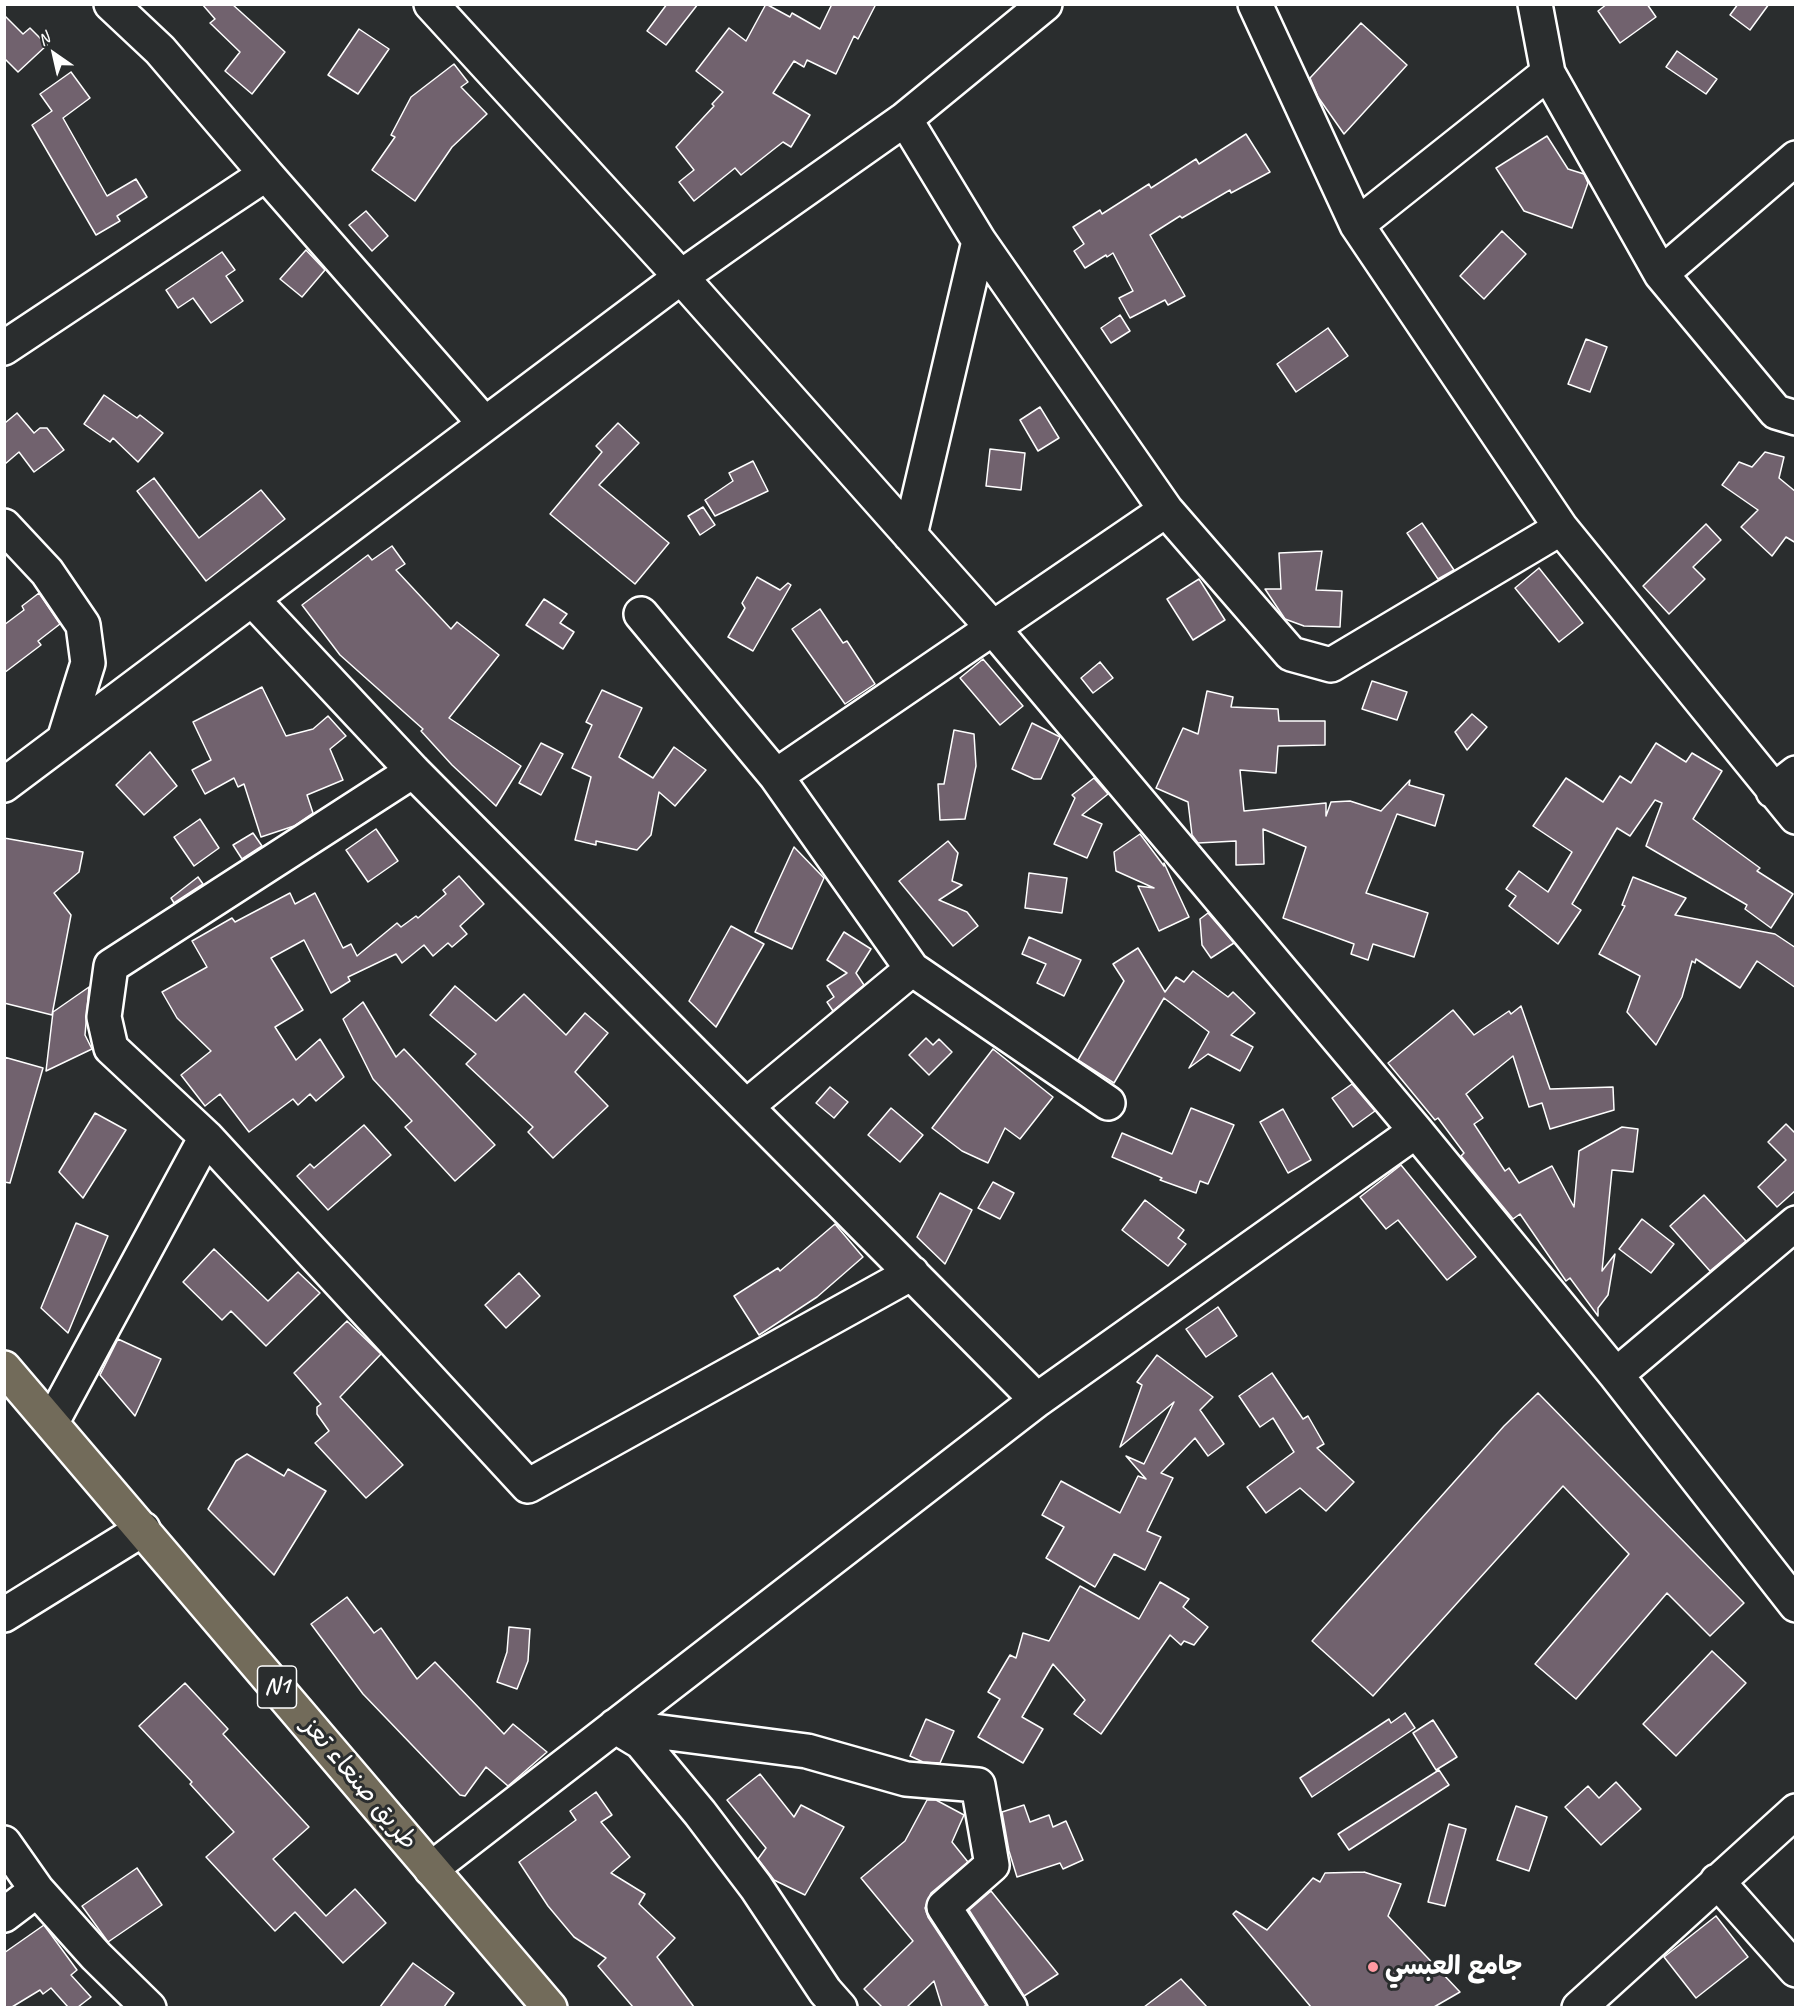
<!DOCTYPE html>
<html>
<head>
<meta charset="utf-8">
<style>
	body { margin:0 }
	#map { position:relative; width:1800px; height:2012px; overflow:hidden; background:#2a2d2e; font-family:Caveat,sans-serif }
	canvas { display:block }
	.frame { position:absolute; inset:0; border:6px solid #fff; pointer-events:none }
	.north { position:absolute; left:24px; top:24px; width:60px; height:60px; -webkit-text-stroke:4px #2a2d2e; paint-order:stroke; rotate:326deg; font-size:16px; font-weight:700; line-height:24px; text-align:center; color:#fff }
	.north::after { content:''; display:block; margin:auto; width:21px; height:27px; background:#fff; clip-path:polygon(50% 0,100% 100%,50% 72%,0 100%) }
</style>
</head>
<body>
<div id="map">
<canvas width="1800" height="2012"></canvas>
<div class="frame"></div>
<div class="north">N</div>
</div>
<script>
const ctx = document.querySelector('canvas').getContext('2d');
ctx.lineJoin = 'round';
function fill(path, color) { ctx.fillStyle = color; ctx.fill(path, 'evenodd'); }
const toPath = rows => new Path2D(rows.map(r => 'M' + r).join(''));
function stroke(path, color, width, dash) { ctx.strokeStyle = color; ctx.lineWidth = width; ctx.lineCap = dash ? 'butt' : 'round'; ctx.setLineDash(dash || []); ctx.stroke(path); }
function drawText(font, color, halo, rows, align = 'center') {
  ctx.font = font + ' Caveat,"Playpen Sans Arabic",sans-serif'; ctx.lineWidth = 6; ctx.setLineDash([]); ctx.textBaseline = 'middle'; ctx.strokeStyle = halo; ctx.fillStyle = color; for (const [text, x, y, turn = 0] of rows) {
    ctx.save(); ctx.translate(x, y); ctx.rotate((+turn || 0) * Math.PI / 180); ctx.textAlign = isNaN(turn) ? turn : align; if (halo) ctx.strokeText(text, 0, 0); ctx.fillText(text, 0, 0); ctx.restore();
  }
}
const building = toPath([
	[202,4,232,4,285,52,252,94,225,71,240,52,210,23,215,19,202,4],
	[667,4,698,4,666,45,647,31,667,4],
	[766,4,790,17,792,13,820,29,832,4,876,4,858,39,854,36,836,74,807,60,804,67,794,61,773,93,810,115,791,147,783,142,741,175,735,168,694,201,679,182,694,170,676,147,714,106,712,104,723,92,696,71,729,28,746,41,766,4],
	[1607,4,1647,4,1656,17,1620,43,1598,11,1607,4],
	[1738,4,1769,4,1750,30,1730,15,1738,4],
	[4,15,23,34,30,28,47,45,18,72,4,58,4,15],
	[1361,23,1407,65,1344,134,1318,97,1310,78,1361,23],
	[359,29,389,49,358,94,328,75,359,29],
	[1677,51,1717,79,1706,94,1666,67,1677,51],
	[454,64,468,82,461,87,487,114,452,147,415,201,372,170,395,137,391,135,411,97,454,64],
	[71,72,90,98,63,118,107,196,136,179,147,197,117,216,120,221,96,235,32,125,52,111,40,94,71,72],
	[1246,134,1270,172,1231,193,1230,190,1182,218,1180,216,1150,235,1185,296,1168,305,1165,300,1130,318,1119,298,1133,291,1113,253,1107,257,1106,255,1085,268,1074,251,1084,244,1073,227,1100,210,1102,214,1149,184,1151,188,1196,159,1199,164,1246,134],
	[1547,136,1568,169,1584,174,1588,183,1572,228,1524,211,1496,168,1547,136],
	[366,211,388,236,372,251,349,225,366,211],
	[1502,231,1526,254,1484,299,1460,276,1502,231],
	[306,250,325,270,302,297,280,279,306,250],
	[222,252,235,270,226,276,243,301,211,323,193,298,178,308,166,290,222,252],
	[1120,315,1130,331,1111,343,1101,328,1120,315],
	[1328,328,1348,356,1296,392,1277,364,1328,328],
	[1586,339,1607,347,1590,392,1568,384,1586,339],
	[104,395,137,418,140,415,163,433,138,462,113,438,110,442,84,424,104,395],
	[1040,407,1059,438,1038,451,1020,420,1040,407],
	[17,413,34,433,40,428,47,428,64,450,34,472,19,452,5,464,5,423,17,413],
	[618,423,639,443,599,485,669,543,635,584,550,514,602,452,596,446,618,423],
	[990,449,1025,453,1021,490,986,486,990,449],
	[1765,452,1784,457,1779,478,1796,492,1796,543,1786,537,1772,556,1741,527,1758,510,1722,485,1739,462,1752,467,1765,452],
	[753,461,768,491,715,516,705,500,733,481,729,473,753,461],
	[154,478,199,538,261,490,285,519,206,581,137,491,154,478],
	[703,507,715,525,700,535,688,516,703,507],
	[1422,523,1454,570,1438,579,1407,533,1422,523],
	[1706,524,1721,540,1693,567,1705,579,1669,614,1643,586,1706,524],
	[392,546,405,564,396,570,451,629,457,622,499,655,449,718,521,766,496,806,452,765,421,731,423,729,340,655,302,605,368,555,372,560,392,546],
	[1322,551,1316,590,1342,591,1340,627,1304,626,1285,619,1265,589,1281,589,1279,553,1322,551],
	[1539,568,1583,623,1559,642,1515,588,1539,568],
	[757,577,780,590,788,583,791,585,753,651,728,637,745,608,742,603,757,577],
	[1199,579,1225,620,1193,640,1167,599,1199,579],
	[39,593,60,624,38,641,41,645,4,673,4,625,24,610,22,606,39,593],
	[544,599,567,614,560,623,574,632,563,649,526,625,544,599],
	[820,609,843,643,847,641,875,684,845,704,792,629,820,609],
	[983,659,1023,706,1000,725,960,678,983,659],
	[1100,662,1113,678,1093,693,1081,678,1100,662],
	[1372,681,1407,692,1397,720,1362,709,1372,681],
	[262,687,286,736,313,729,328,716,346,736,330,749,343,780,307,795,313,813,294,826,261,837,244,784,238,787,234,778,205,794,192,770,211,760,193,722,262,687],
	[602,690,642,708,619,757,653,778,674,747,706,770,675,806,659,792,651,835,637,850,596,841,596,845,575,840,591,777,572,768,592,725,586,722,602,690],
	[1207,691,1233,697,1231,707,1278,709,1279,721,1325,721,1325,745,1278,746,1276,773,1240,770,1244,811,1326,803,1326,816,1331,802,1350,801,1381,811,1410,780,1409,785,1444,795,1435,826,1397,814,1366,893,1428,913,1414,957,1373,944,1368,960,1351,954,1354,944,1283,918,1306,847,1263,829,1264,864,1236,865,1236,841,1198,843,1192,835,1188,802,1156,788,1183,728,1198,734,1207,691],
	[1472,714,1487,727,1467,750,1455,732,1472,714],
	[1032,723,1060,737,1041,779,1034,779,1012,769,1032,723],
	[954,730,974,734,976,766,965,819,940,820,938,784,944,784,954,730],
	[541,743,563,754,541,795,519,783,541,743],
	[1656,743,1686,762,1692,753,1722,771,1693,819,1760,868,1757,871,1793,894,1771,928,1745,909,1747,905,1646,846,1662,803,1655,800,1630,836,1617,828,1572,904,1581,910,1558,944,1509,906,1516,896,1506,889,1519,871,1548,892,1572,852,1533,826,1566,778,1603,802,1620,776,1631,783,1656,743],
	[150,752,177,786,144,815,116,785,150,752],
	[1094,778,1108,794,1082,815,1102,824,1087,858,1054,844,1075,798,1072,795,1094,778],
	[200,819,219,848,194,866,174,837,200,819],
	[376,829,398,861,368,882,346,850,376,829],
	[253,833,262,846,242,859,233,845,253,833],
	[1140,834,1164,866,1164,863,1189,917,1159,931,1138,886,1154,888,1116,871,1114,852,1140,834],
	[4,838,83,852,79,872,54,893,71,915,52,1015,4,1003,4,838],
	[948,841,958,853,952,881,962,885,939,900,967,912,978,926,953,946,899,881,948,841],
	[794,847,824,878,792,949,755,932,794,847],
	[1029,873,1067,878,1062,913,1025,908,1029,873],
	[459,876,484,904,460,926,467,934,452,947,448,943,433,956,424,945,402,963,396,954,348,977,350,981,331,993,304,940,271,958,303,1010,275,1027,296,1060,320,1039,344,1077,316,1101,310,1094,298,1105,293,1099,249,1132,220,1094,205,1106,181,1075,211,1051,177,1018,162,992,207,967,192,941,232,918,235,922,290,893,295,904,315,893,343,948,351,944,357,956,397,923,401,927,416,916,418,918,446,894,443,890,459,876],
	[198,877,203,884,174,903,171,898,198,877],
	[1633,877,1686,898,1675,915,1775,934,1796,948,1796,988,1757,961,1740,988,1696,959,1695,963,1692,961,1682,997,1656,1045,1627,1012,1640,976,1599,954,1625,906,1622,905,1633,877],
	[1208,913,1234,943,1211,958,1202,945,1200,919,1208,913],
	[731,926,764,944,716,1027,689,1001,731,926],
	[844,932,871,949,856,973,864,985,833,1011,827,1002,834,997,827,986,847,973,827,960,844,932],
	[1029,937,1081,960,1064,996,1037,983,1046,964,1022,954,1029,937],
	[1138,948,1165,992,1176,977,1184,982,1193,971,1228,997,1233,992,1255,1013,1231,1035,1253,1047,1240,1071,1208,1054,1189,1068,1209,1032,1164,998,1114,1083,1078,1060,1124,981,1113,964,1138,948],
	[455,986,496,1021,524,994,566,1035,585,1013,608,1033,575,1072,608,1106,553,1158,528,1132,533,1127,466,1064,476,1054,430,1015,455,986],
	[89,987,85,1035,92,1049,46,1071,53,1012,89,987],
	[363,1002,396,1057,404,1049,495,1145,455,1181,405,1127,412,1121,373,1079,343,1019,363,1002],
	[1521,1006,1550,1089,1613,1087,1614,1110,1550,1129,1542,1103,1529,1107,1513,1056,1466,1094,1483,1118,1474,1124,1505,1171,1509,1168,1519,1183,1552,1166,1574,1207,1579,1151,1622,1127,1638,1129,1633,1172,1612,1170,1602,1271,1615,1254,1608,1295,1598,1308,1598,1316,1570,1278,1566,1281,1520,1214,1513,1219,1461,1156,1464,1153,1438,1118,1435,1120,1388,1063,1453,1010,1474,1035,1509,1011,1511,1014,1521,1006],
	[926,1038,933,1045,939,1039,952,1052,929,1075,909,1055,926,1038],
	[993,1049,1053,1097,1020,1139,1005,1128,988,1163,962,1151,932,1128,993,1049],
	[4,1057,43,1068,10,1183,4,1182,4,1057],
	[1352,1084,1375,1111,1353,1127,1332,1098,1352,1084],
	[830,1087,848,1102,834,1118,816,1103,830,1087],
	[891,1108,923,1135,900,1162,868,1135,891,1108],
	[1191,1108,1234,1125,1208,1184,1200,1181,1196,1193,1160,1180,1162,1178,1112,1157,1122,1133,1172,1154,1191,1108],
	[1283,1109,1311,1160,1288,1173,1260,1122,1283,1109],
	[95,1113,126,1130,83,1198,59,1172,95,1113],
	[1786,1124,1796,1134,1796,1190,1777,1207,1758,1187,1786,1160,1768,1142,1786,1124],
	[364,1125,391,1155,328,1210,297,1176,310,1164,314,1168,364,1125],
	[1401,1165,1476,1257,1447,1280,1398,1220,1386,1229,1360,1197,1401,1165],
	[993,1182,1014,1193,1000,1219,978,1208,993,1182],
	[940,1193,972,1210,945,1264,917,1237,940,1193],
	[1704,1195,1746,1241,1710,1271,1670,1226,1704,1195],
	[1145,1200,1184,1230,1178,1238,1186,1244,1168,1266,1122,1230,1145,1200],
	[1642,1219,1674,1244,1651,1273,1619,1249,1642,1219],
	[76,1223,108,1236,68,1333,41,1308,76,1223],
	[835,1224,863,1257,817,1297,759,1335,734,1296,778,1268,780,1271,835,1224],
	[214,1249,268,1301,298,1272,320,1293,266,1346,231,1311,222,1320,183,1282,214,1249],
	[519,1273,540,1296,506,1328,485,1305,519,1273],
	[1218,1307,1237,1336,1206,1357,1186,1329,1218,1307],
	[347,1321,381,1354,340,1397,403,1465,366,1498,315,1443,329,1431,317,1414,317,1407,321,1404,294,1373,347,1321],
	[118,1339,161,1359,135,1416,100,1375,118,1339],
	[1157,1355,1213,1397,1200,1410,1224,1444,1208,1456,1195,1438,1161,1473,1173,1478,1147,1531,1161,1537,1145,1570,1114,1554,1095,1587,1046,1558,1064,1527,1042,1515,1061,1481,1120,1513,1138,1476,1146,1479,1126,1456,1144,1464,1174,1402,1120,1447,1142,1385,1137,1382,1157,1355],
	[1272,1373,1303,1419,1308,1416,1324,1444,1317,1448,1354,1482,1326,1511,1300,1488,1266,1513,1247,1487,1294,1452,1273,1418,1260,1427,1239,1396,1272,1373],
	[1538,1393,1744,1603,1710,1636,1667,1593,1576,1699,1535,1664,1629,1554,1563,1486,1373,1696,1312,1641,1504,1426,1538,1393],
	[247,1454,284,1476,288,1469,326,1491,274,1575,208,1509,236,1461,247,1454],
	[1160,1582,1189,1599,1183,1607,1208,1627,1194,1645,1184,1641,1181,1645,1170,1635,1101,1734,1074,1714,1085,1700,1053,1664,1022,1717,1043,1729,1023,1763,978,1737,1000,1699,988,1692,1010,1655,1016,1658,1023,1633,1049,1641,1080,1586,1139,1619,1160,1582],
	[347,1597,374,1633,381,1628,417,1679,435,1662,504,1734,513,1724,547,1752,508,1786,486,1767,465,1796,460,1795,363,1694,311,1624,347,1597],
	[509,1627,530,1629,528,1661,517,1689,497,1682,507,1652,509,1627],
	[1712,1651,1746,1683,1676,1756,1643,1724,1712,1651],
	[185,1683,228,1729,223,1734,309,1827,273,1859,326,1916,355,1889,386,1923,343,1963,295,1912,275,1931,206,1857,234,1832,190,1784,192,1782,139,1726,185,1683],
	[1405,1713,1415,1728,1312,1797,1300,1778,1389,1719,1391,1723,1405,1713],
	[926,1719,954,1731,940,1763,923,1762,910,1756,926,1719],
	[1433,1720,1457,1757,1436,1770,1413,1733,1433,1720],
	[1439,1770,1449,1785,1349,1850,1338,1834,1439,1770],
	[760,1774,794,1817,801,1805,844,1827,805,1895,774,1880,758,1859,766,1848,727,1800,760,1774],
	[1616,1782,1641,1809,1601,1845,1565,1807,1588,1786,1599,1798,1616,1782],
	[596,1792,612,1815,601,1822,630,1857,611,1873,645,1894,639,1904,675,1938,657,1957,694,2007,633,2007,598,1966,606,1958,574,1937,548,1906,519,1862,576,1820,570,1811,596,1792],
	[927,1800,936,1800,964,1815,952,1842,968,1862,931,1893,925,1908,928,1917,986,2005,983,2007,942,2007,934,1981,907,2007,882,2007,864,1989,913,1941,861,1878,905,1841,927,1800],
	[1024,1805,1030,1822,1049,1815,1053,1827,1066,1821,1083,1860,1063,1869,1060,1863,1017,1877,1009,1851,1002,1812,1024,1805],
	[1516,1806,1547,1817,1529,1871,1497,1860,1516,1806],
	[1449,1824,1466,1829,1445,1906,1428,1902,1449,1824],
	[137,1868,162,1905,108,1942,82,1906,137,1868],
	[1364,1872,1401,1884,1388,1916,1460,1992,1434,2007,1311,2007,1233,1914,1236,1911,1267,1930,1313,1878,1320,1882,1325,1873,1364,1872],
	[991,1891,1058,1974,1024,1996,969,1910,991,1891],
	[1716,1916,1748,1957,1696,1998,1664,1957,1716,1916],
	[44,1925,77,1970,71,1975,91,1997,78,2007,68,2007,51,1988,43,1994,40,1990,12,2007,4,2007,4,1953,44,1925],
	[413,1963,454,1993,444,2007,380,2007,413,1963],
	[1181,1979,1207,2007,1144,2007,1181,1979]
]);
const minor = toPath([
	[431,4,681,277,992,627,1416,1131,1616,1375,1796,1605],
	[1255,4,1357,225,1561,528,1796,817],
	[1548,73,1661,274,1776,412,1796,418],
	[905,119,979,241,1166,510],
	[266,174,485,424],
	[1357,225,1548,73,1535,4],
	[1661,274,1796,158],
	[4,348,266,174,160,50,111,4],
	[4,526,47,572,83,625,88,663,64,740],
	[910,535,979,241],
	[252,599,413,771,1037,1400],
	[641,614,776,776,1166,510,1291,654,1331,665,1561,528],
	[4,785,681,277,905,119,1045,4],
	[1773,791,1796,773],
	[912,969,1108,1103],
	[747,1106,912,969,776,776],
	[206,1137,528,1486,912,1273],
	[1616,1375,1796,1223],
	[52,1422,206,1137,111,1048,104,1017,111,966,413,771],
	[4,1615,143,1529],
	[615,1726,807,1751,906,1779,978,1785,992,1865,944,1907,1010,2008],
	[616,1727,641,1742,700,1813,756,1887,825,1991,840,2008],
	[4,1843,37,1890,4,1915],
	[431,1869,1037,1400,1416,1131],
	[1717,1881,1796,1970],
	[37,1890,96,1956,149,2008],
	[1579,2008,1796,1811]
]);
const highway = toPath([
	[4,1368,550,2008]
]);
const markers = [
	[1373,1967,6,"#ff9aa2"]
];
const shields = [
	[277,1687,39]
];
const shieldNames = [
	["N1",277,1687]
];
const streetNames = [
	["طريق صنعاء تعز",359,1784,50]
];
const poiNames = [
	["جامع العبسي",1385,1967]
];
fill(building, '#71626e');
stroke(building, '#fff', 1.5);
stroke(minor, '#fff', 38);
stroke(highway, '#fff', 38);
stroke(minor, '#2a2d2e', 33);
stroke(highway, '#726b5a', 33);
for (const [x, y, r, color] of markers) { const dot = new Path2D(); dot.arc(x, y, r, 0, 2 * Math.PI); ctx.fillStyle = color; ctx.fill(dot); stroke(dot, '#2a2d2e', 2); }
for (const [x, y, w] of shields) { const box = new Path2D(); box.roundRect(x - w / 2, y - 21, w, 42, 4.5); ctx.fillStyle = '#2a2d2e'; ctx.fill(box); stroke(box, '#fff', 1.5); }
drawText('bold 24px', '#fff', null, shieldNames);
drawText('26px', '#fff', '#2a2d2e', streetNames);
drawText('bold 26px', '#fff', '#2a2d2e', poiNames, 'left');
</script>
</body>
</html>
